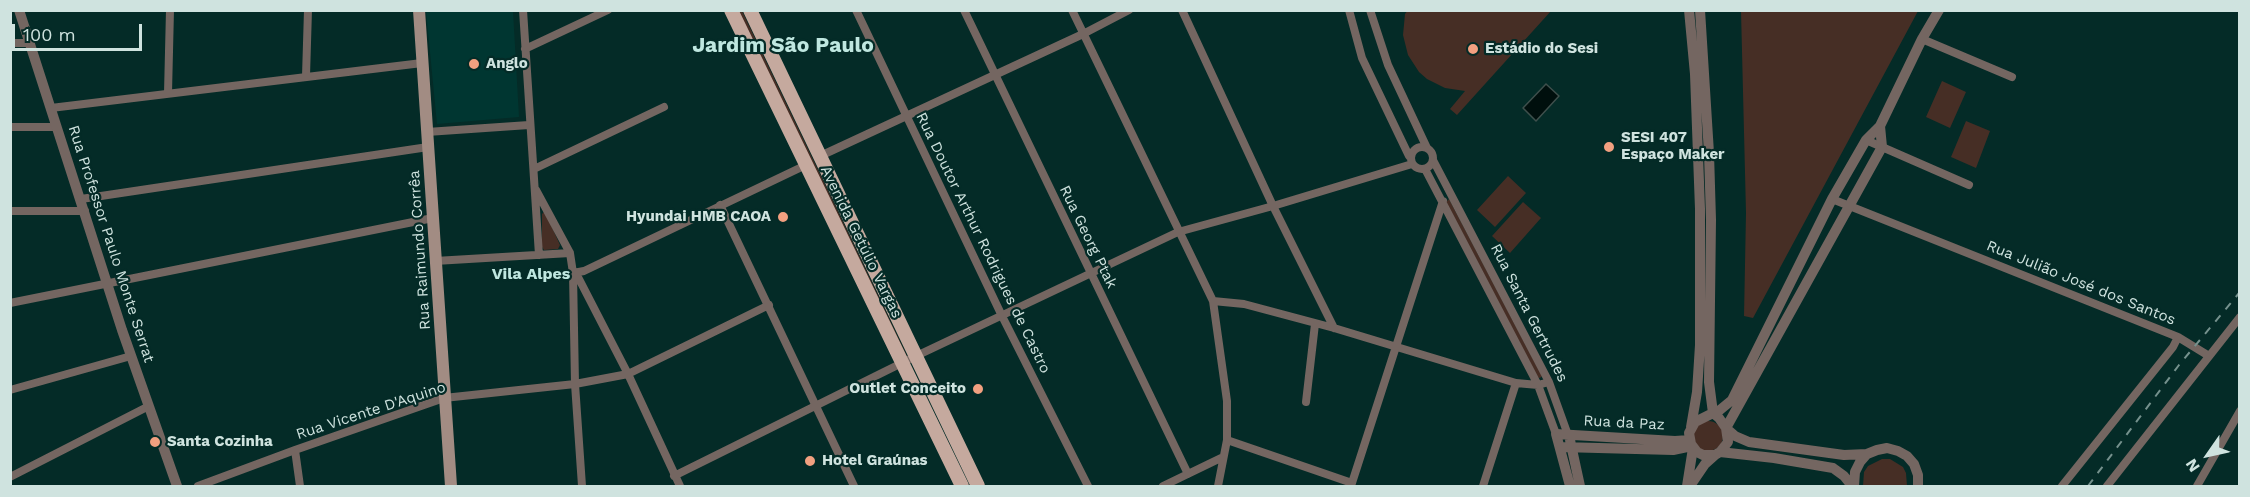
<!DOCTYPE html>
<html>
<head>
<meta charset="utf-8">
<style>
	body { margin:0 }
	#map { position:relative; width:2250px; height:497px; overflow:hidden; background:#042b27; font-family:"Work Sans",sans-serif }
	canvas { display:block }
	.frame { position:absolute; inset:0; border:12px solid #cfe3df; pointer-events:none }
	.north { position:absolute; left:2178px; top:425px; width:60px; height:60px; -webkit-text-stroke:4px #042b27; paint-order:stroke; rotate:236deg; font-size:16px; font-weight:700; line-height:24px; text-align:center; color:#cfe3df }
	.north::after { content:''; display:block; margin:auto; width:21px; height:27px; background:#cfe3df; clip-path:polygon(50% 0,100% 100%,50% 72%,0 100%) }
	.scale { position:absolute; left:12px; top:24px; width:130px; height:27px; box-sizing:border-box; border:3px solid #cfe3df; border-top:0; padding-left:8px; font-size:18px; line-height:21px; white-space:nowrap; color:#cfe3df; -webkit-text-stroke:4px #042b27; paint-order:stroke }
</style>
</head>
<body>
<div id="map">
<canvas width="2250" height="497"></canvas>
<div class="frame"></div>
<div class="north">N</div>
<div class="scale">100 m</div>
</div>
<script>
const ctx = document.querySelector('canvas').getContext('2d');
ctx.lineJoin = 'round';
function fill(path, color) { ctx.fillStyle = color; ctx.fill(path, 'evenodd'); }
const toPath = rows => new Path2D(rows.map(r => 'M' + r).join(''));
function stroke(path, color, width, dash) { ctx.strokeStyle = color; ctx.lineWidth = width; ctx.lineCap = dash ? 'butt' : 'round'; ctx.setLineDash(dash || []); ctx.stroke(path); }
function drawText(font, color, halo, rows, align = 'center') {
  ctx.font = font + ' "Work Sans",sans-serif'; ctx.lineWidth = 4.5; ctx.setLineDash([]); ctx.textBaseline = 'middle'; ctx.strokeStyle = halo; ctx.fillStyle = color; for (const [text, x, y, turn = 0] of rows) {
    ctx.save(); ctx.translate(x, y); ctx.rotate((+turn || 0) * Math.PI / 180); ctx.textAlign = isNaN(turn) ? turn : align; if (halo) ctx.strokeText(text, 0, 0); ctx.fillText(text, 0, 0); ctx.restore();
  }
}
const built = toPath([
	[426,11,513,11,519,117,437,124]
]);
const green = toPath([
	[1408,10,1551,10,1551,11,1457,115,1450,109,1465,91,1445,88,1427,79,1419,72,1408,55,1403,35,1405,14],
	[737,11,742,11,907,356,905,357],
	[1741,11,1918,11,1753,318,1744,316,1746,213],
	[1942,81,1966,92,1950,128,1926,117],
	[1966,121,1990,131,1976,168,1951,157],
	[1508,176,1526,193,1495,227,1477,210],
	[1449,199,1542,376,1540,378,1536,377,1446,202],
	[1523,202,1541,218,1510,253,1492,236],
	[544,212,546,214,560,245,558,249,544,250,542,247,542,214],
	'1693 436a15 15 0 1 1 30 0a15 15 0 1 1-30 0Z',
	[1882,459,1890,459,1903,467,1906,473,1907,486,1863,486,1864,472,1868,466]
]);
const water = toPath([
	[1546,84,1559,96,1536,121,1523,108,1546,84]
]);
const minor = toPath([
	[523,10,539,255],
	[856,10,1002,316,1088,486],
	[964,10,1188,474],
	[1072,10,1213,301,1227,401,1227,440,1218,486],
	[1182,10,1273,206,1334,328],
	[1349,10,1362,58,1409,156],
	[1370,10,1388,65,1427,148],
	[1922,39,2012,77],
	[10,43,29,43],
	[525,49,608,10],
	[306,76,308,10],
	[168,93,170,10],
	[51,108,422,63],
	[10,127,57,127],
	[427,132,529,125],
	[1866,140,1969,185],
	'1411 158a11 11 0 1 1 22 0a11 11 0 1 1-22 0Z',
	[818,157,1083,34,1129,10],
	[1433,160,1549,382,1568,435],
	[534,169,664,107],
	[1425,169,1538,385,1556,434],
	[536,190,570,253,573,273,578,277,628,374,680,486],
	[81,199,428,147],
	[1832,199,2178,337,2173,347,2062,486],
	[720,205,854,486],
	[10,211,85,211],
	[435,261,570,253],
	[1213,301,1244,304,1334,328,1516,383,1538,385,1549,382],
	[10,303,433,218],
	[2178,337,2209,356],
	[10,390,131,356],
	[1306,402,1315,324],
	[1227,440,1352,483],
	[295,450,300,486],
	[674,476,914,357,1178,232,1273,206,1412,164],
	[10,477,149,406],
	[198,486,295,450,444,398,575,384,628,374,769,305],
	[582,486,575,384,573,273,584,271,806,165],
	[1163,486,1223,457],
	[1351,486,1443,201],
	[1483,486,1516,383],
	[2107,486,2240,317],
	[2197,486,2240,411]
]);
const tertiary = toPath([
	[19,10,122,330,177,486],
	[1689,10,1695,74,1700,209,1700,345,1697,392,1691,427],
	[1700,10,1709,153,1711,220,1709,382,1713,413],
	[1713,413,1719,418,1726,428,1728,442,1720,452,1715,455,1703,455,1697,452,1691,444,1689,433,1695,422,1713,413],
	[1715,414,1732,400,1832,199,1866,140,1880,126,1922,39,1939,10],
	[1726,428,1882,147,1880,126],
	[1727,429,1735,436,1749,442,1844,455,1867,454],
	[1570,440,1580,486],
	[1561,447,1673,450,1692,446],
	[1720,452,1774,458,1833,468,1844,476,1852,486],
	[1570,486,1556,434,1675,441,1689,440],
	[1687,486,1693,448],
	[1690,486,1705,464,1715,455],
	[1854,486,1855,472,1860,462,1867,454,1877,450,1887,448,1898,451,1907,456,1914,464,1918,475,1918,486]
]);
const secondary = toPath([
	[419,10,451,486]
]);
const primary = toPath([
	[731,10,962,486],
	[750,10,978,486]
]);
const rail = toPath([
	[2088,486,2179,365,2240,292]
]);
const markers = [
	[1473,49,6,"#f2a080"],
	[474,64,6,"#f2a080"],
	[1609,147,6,"#f2a080"],
	[783,217,6,"#f2a080"],
	[978,389,6,"#f2a080"],
	[155,442,6,"#f2a080"],
	[810,461,6,"#f2a080"]
];
const poiNames = [
	["Estádio do Sesi",1485,49],
	["Anglo",486,64],
	["SESI 407",1621,138],
	["Espaço Maker",1621,155],
	["Hyundai HMB CAOA",771,217,"right"],
	["Outlet Conceito",966,389,"right"],
	["Santa Cozinha",167,442],
	["Hotel Graúnas",822,461]
];
const streetNames = [
	["Rua Georg Ptak",1088,237,64],
	["Avenida Getúlio Vargas",861,242,64],
	["Rua Doutor Arthur Rodrigues de Castro",983,243,64],
	["Rua Professor Paulo Monte Serrat",111,244,72],
	["Rua Raimundo Corrêa",420,250,-94],
	["Rua Julião José dos Santos",2081,283,22],
	["Rua Santa Gertrudes",1529,313,63],
	["Rua Vicente D'Aquino",371,411,-18],
	["Rua da Paz",1624,423,3]
];
const neighbourhoodNames = [
	["Vila Alpes",531,274]
];
const districtNames = [
	["Jardim São Paulo",783,46]
];
fill(built, '#003631');
fill(green, '#462e25');
fill(water, '#000f0d');
stroke(water, '#3e4f4c', 1.5);
stroke(minor, '#746661', 8);
stroke(tertiary, '#746661', 10);
stroke(secondary, '#a28c83', 12);
stroke(primary, '#c5a99e', 14);
stroke(rail, '#75918d', 2, [8, 8]);
for (const [x, y, r, color] of markers) { const dot = new Path2D(); dot.arc(x, y, r, 0, 2 * Math.PI); ctx.fillStyle = color; ctx.fill(dot); stroke(dot, '#042b27', 2); }
drawText('bold 15px', '#cfe3df', '#042b27', poiNames, 'left');
drawText('15px', '#cfe3df', '#042b27', streetNames);
drawText('bold 16px', '#bfe7e0', '#042b27', neighbourhoodNames);
drawText('bold 21px', '#bfe7e0', '#042b27', districtNames);
</script>
</body>
</html>
